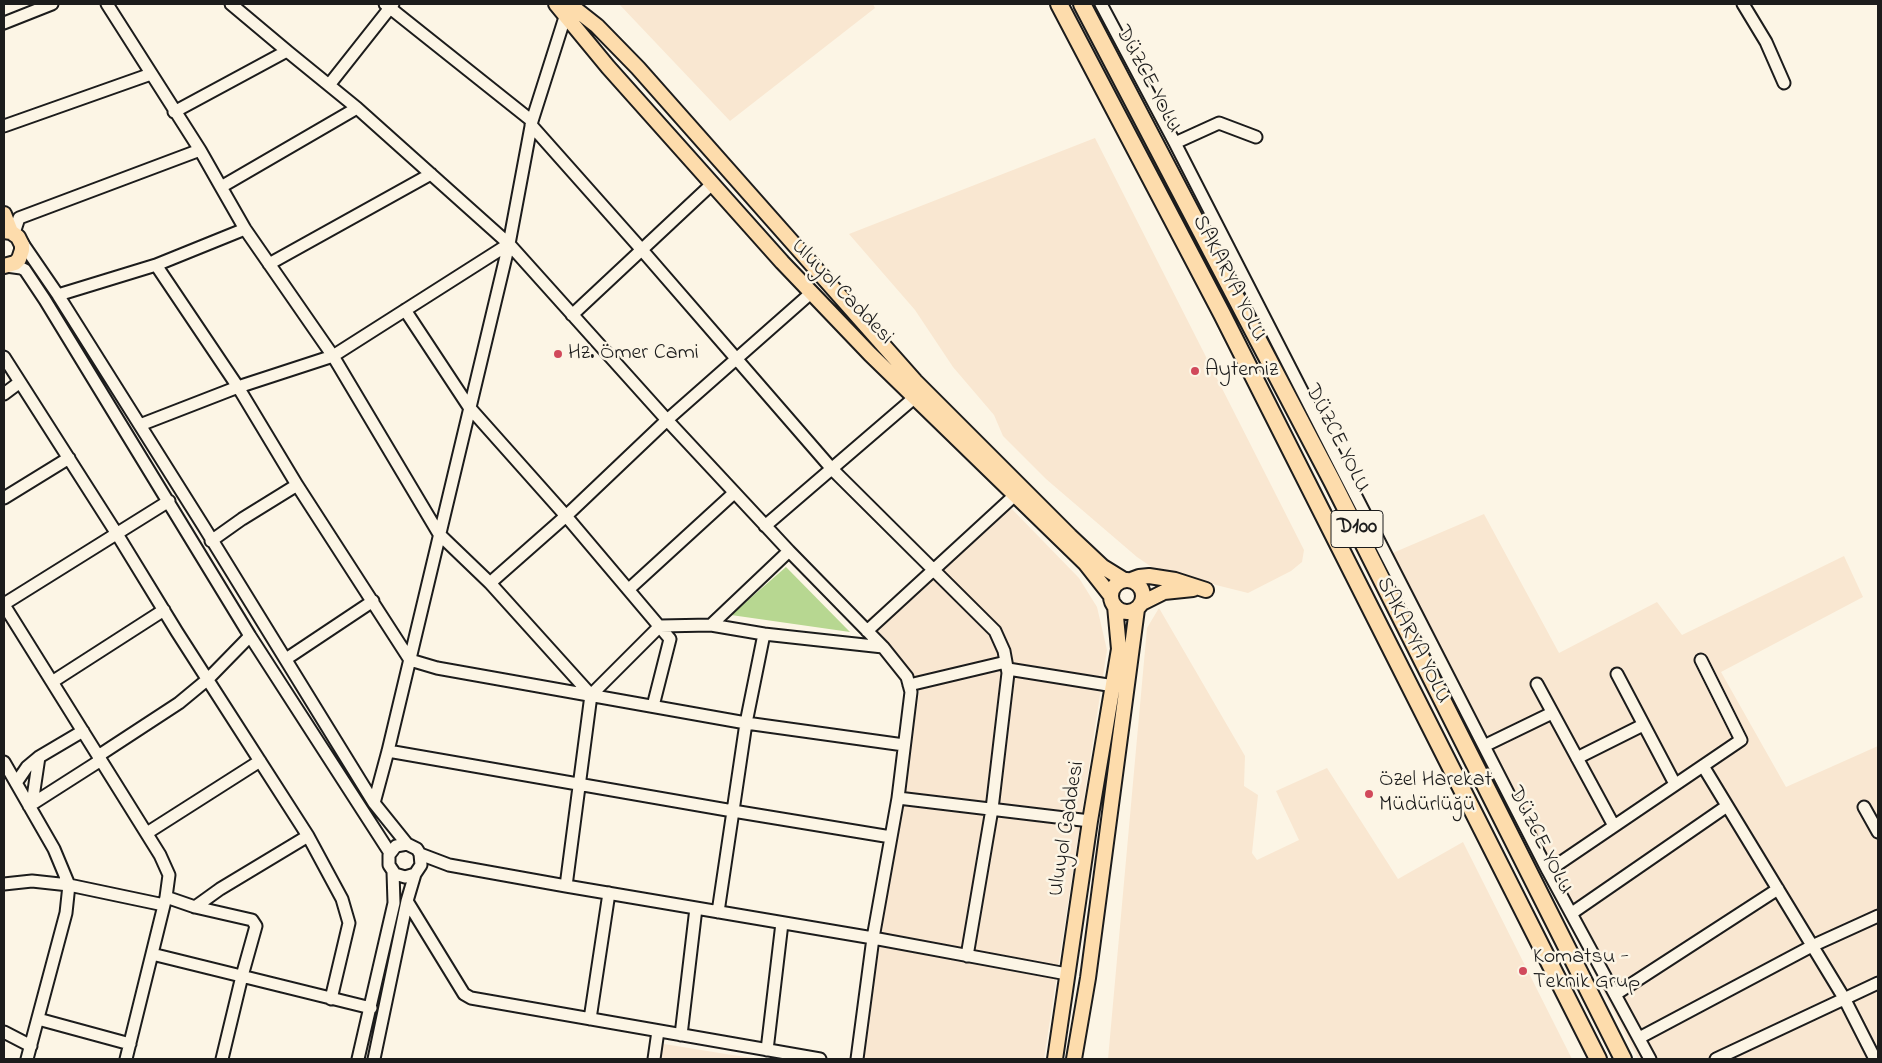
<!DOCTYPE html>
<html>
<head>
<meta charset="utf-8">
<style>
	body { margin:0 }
	#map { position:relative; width:1882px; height:1063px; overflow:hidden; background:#fcf5e5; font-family:"Indie Flower",sans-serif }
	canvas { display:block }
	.frame { position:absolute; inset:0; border:5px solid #1c1c1c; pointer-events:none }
</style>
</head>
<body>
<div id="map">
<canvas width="1882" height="1063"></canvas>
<div class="frame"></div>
</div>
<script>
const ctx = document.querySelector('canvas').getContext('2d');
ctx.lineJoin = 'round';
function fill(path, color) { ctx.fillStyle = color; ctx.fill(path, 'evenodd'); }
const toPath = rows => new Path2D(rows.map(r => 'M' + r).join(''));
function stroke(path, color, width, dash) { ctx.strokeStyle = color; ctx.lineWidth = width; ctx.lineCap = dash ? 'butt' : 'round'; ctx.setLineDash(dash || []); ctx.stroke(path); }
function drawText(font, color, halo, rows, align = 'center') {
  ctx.font = font + ' "Indie Flower",sans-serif'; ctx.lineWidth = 5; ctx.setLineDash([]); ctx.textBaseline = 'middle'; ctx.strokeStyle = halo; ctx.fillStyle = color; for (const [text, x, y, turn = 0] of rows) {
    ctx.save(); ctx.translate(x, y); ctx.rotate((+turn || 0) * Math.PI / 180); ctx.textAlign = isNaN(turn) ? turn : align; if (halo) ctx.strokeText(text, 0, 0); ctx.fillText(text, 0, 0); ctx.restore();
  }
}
const built = toPath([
	[619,4,873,4,875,8,730,121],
	[1095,138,1304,550,1302,562,1291,571,1248,593,1156,570,1137,557,1046,479,1003,436,994,415,953,367,915,310,849,234],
	[1008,505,1079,578,1097,607,1107,650,1044,1059,862,1059,920,687,865,621],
	[1484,514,1559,653,1657,602,1682,635,1844,556,1863,597,1721,672,1786,787,1878,746,1878,1059,1638,1059,1381,558],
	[1159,608,1245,756,1244,786,1258,795,1252,853,1257,860,1299,840,1276,791,1327,768,1398,879,1463,842,1572,1059,1108,1059,1147,628],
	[658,1043,732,1055,762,1059,656,1059]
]);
const green = toPath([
	[786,567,850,632,731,615]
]);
const minor = toPath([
	[107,4,200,150,221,187,357,108],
	[231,4,287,51],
	[385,4,532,121],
	[1101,4,1175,143,1548,871,1650,1059],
	[1743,4,1766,42,1784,83],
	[4,23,52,4],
	[329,85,393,4],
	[174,112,287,51,357,108,509,244,667,420,789,551,883,647,907,677,911,692,898,798,873,938,857,1059],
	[531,125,642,250,832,469,995,631,1004,651,1008,673,992,809,967,956],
	[4,126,151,74],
	[1175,143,1219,123,1256,137],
	[221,187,245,229,333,356,439,534,490,583,591,695],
	[14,233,19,218,200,150],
	[21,241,58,295,204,527,374,803,407,844,417,849,420,854,449,865,566,886,873,938,1067,974],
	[269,264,431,174],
	[156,265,238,387,297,485,410,660,437,668,746,723,904,745],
	[6,266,21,268,25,270,45,300,250,636,390,853],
	[58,295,156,265,245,229],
	[405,310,469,407,566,516,670,639,653,706],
	[572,315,712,184],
	[4,357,117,534,177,632,308,836,342,899,349,923,331,999],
	[4,394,20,382],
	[140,425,238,387,333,356,509,244],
	[4,498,69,458],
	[765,526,914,398],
	[211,541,242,519,297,485],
	[490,583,566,516,667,420,811,293],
	[629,589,734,493],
	[4,604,169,501],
	[4,605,160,855,169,875,166,897,126,1059],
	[711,625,789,551],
	[867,631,1015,495],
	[883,647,764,634,746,723,733,811,891,837],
	[286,659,373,601],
	[1008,669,1114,686],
	[1617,674,1675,784],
	[52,682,164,610],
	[1537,684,1614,826],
	[909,685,1006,662],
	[1484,746,1552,713],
	[388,751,733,811,718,912],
	[98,756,179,703,208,679,250,636],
	[1577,758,1643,725],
	[4,762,54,849,69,885,66,913,27,1059],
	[1703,766,1844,998,1875,1059],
	[16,783,27,767,39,757,83,731],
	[898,798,1090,821],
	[374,803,388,751,509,244,532,121,566,14,564,9],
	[32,804,39,757],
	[29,806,101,760],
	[1864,807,1878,832],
	[147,833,260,761],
	[407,844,396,846,389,855,389,865,395,874,405,877,415,874,421,865,420,854],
	[1548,871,1741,740,1701,660],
	[4,884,32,881,69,885,164,905],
	[566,886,591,695,660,626,711,625,764,634],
	[166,897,195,907,252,920,256,926,242,976,222,1059],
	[407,901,464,994,471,998,820,1059],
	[195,907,220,889,308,836],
	[1572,913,1727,806],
	[152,954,371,1008],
	[1616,994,1778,889],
	[38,1019,130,1044],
	[590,1019,609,893],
	[4,1032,31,1046],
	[681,1035,696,908],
	[1639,1038,1812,946,1878,916],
	[767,1050,782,923],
	[358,1059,394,903,393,872],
	[374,1059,407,901,415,874],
	[654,1059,658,1031],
	[1716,1059,1878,983]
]);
const major = toPath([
	[556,4,608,67,782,262,870,354,1085,563,1111,596],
	[569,4,597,26,638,68,915,381,1070,536,1103,567,1124,580],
	[4,214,11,232],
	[4,231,11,232,18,237,22,245,22,250,19,259,15,263,4,266],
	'1111 596a16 16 0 1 1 32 0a16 16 0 1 1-32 0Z',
	[1131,580,1139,577,1149,576,1175,580,1206,590],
	[1142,603,1164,592,1193,589],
	[1055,1059,1090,821,1119,649,1115,606],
	[1074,1059,1088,978,1137,609]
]);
const highway = toPath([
	[1059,4,1222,314,1598,1059],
	[1082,4,1332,481,1623,1059]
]);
const markers = [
	[558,354,5,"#d1495b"],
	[1195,371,5,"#d1495b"],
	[1369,794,5,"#d1495b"],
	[1523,971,5,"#d1495b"]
];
const shields = [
	[1357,529,52]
];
const shieldNames = [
	["D100",1357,529]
];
const streetNames = [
	["DÜZCE YOLU",1147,80,62],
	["SAKARYA YOLU",1228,279,63],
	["Uluyol Caddesi",841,293,46],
	["DÜZCE YOLU",1336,439,63],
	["SAKARYA YOLU",1412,641,63],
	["Uluyol Caddesi",1068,829,-81],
	["DÜZCE YOLU",1539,841,63]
];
const poiNames = [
	["Hz. Ömer Cami",568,354],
	["Aytemiz",1205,371],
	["Özel Harekat",1379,781],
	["Müdürlüğü",1379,806],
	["Komatsu -",1533,958],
	["Teknik Grup",1533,983]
];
fill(built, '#f9e7d1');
fill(green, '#b7d791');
stroke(minor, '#1c1c1c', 15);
stroke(major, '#1c1c1c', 18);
stroke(highway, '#1c1c1c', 20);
stroke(minor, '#fcf5e5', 11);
stroke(major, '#fddcac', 14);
stroke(highway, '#fddcac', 16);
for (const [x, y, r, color] of markers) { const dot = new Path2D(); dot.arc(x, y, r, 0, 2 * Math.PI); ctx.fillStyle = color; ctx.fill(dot); stroke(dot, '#fcf5e5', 2); }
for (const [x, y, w] of shields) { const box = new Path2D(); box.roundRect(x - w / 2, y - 18.5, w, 37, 4); ctx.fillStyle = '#fcf5e5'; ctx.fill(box); stroke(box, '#1c1c1c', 1); }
drawText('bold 21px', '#1c1c1c', null, shieldNames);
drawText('22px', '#1c1c1c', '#fcf5e5', streetNames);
drawText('22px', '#1c1c1c', '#fcf5e5', poiNames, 'left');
</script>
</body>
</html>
